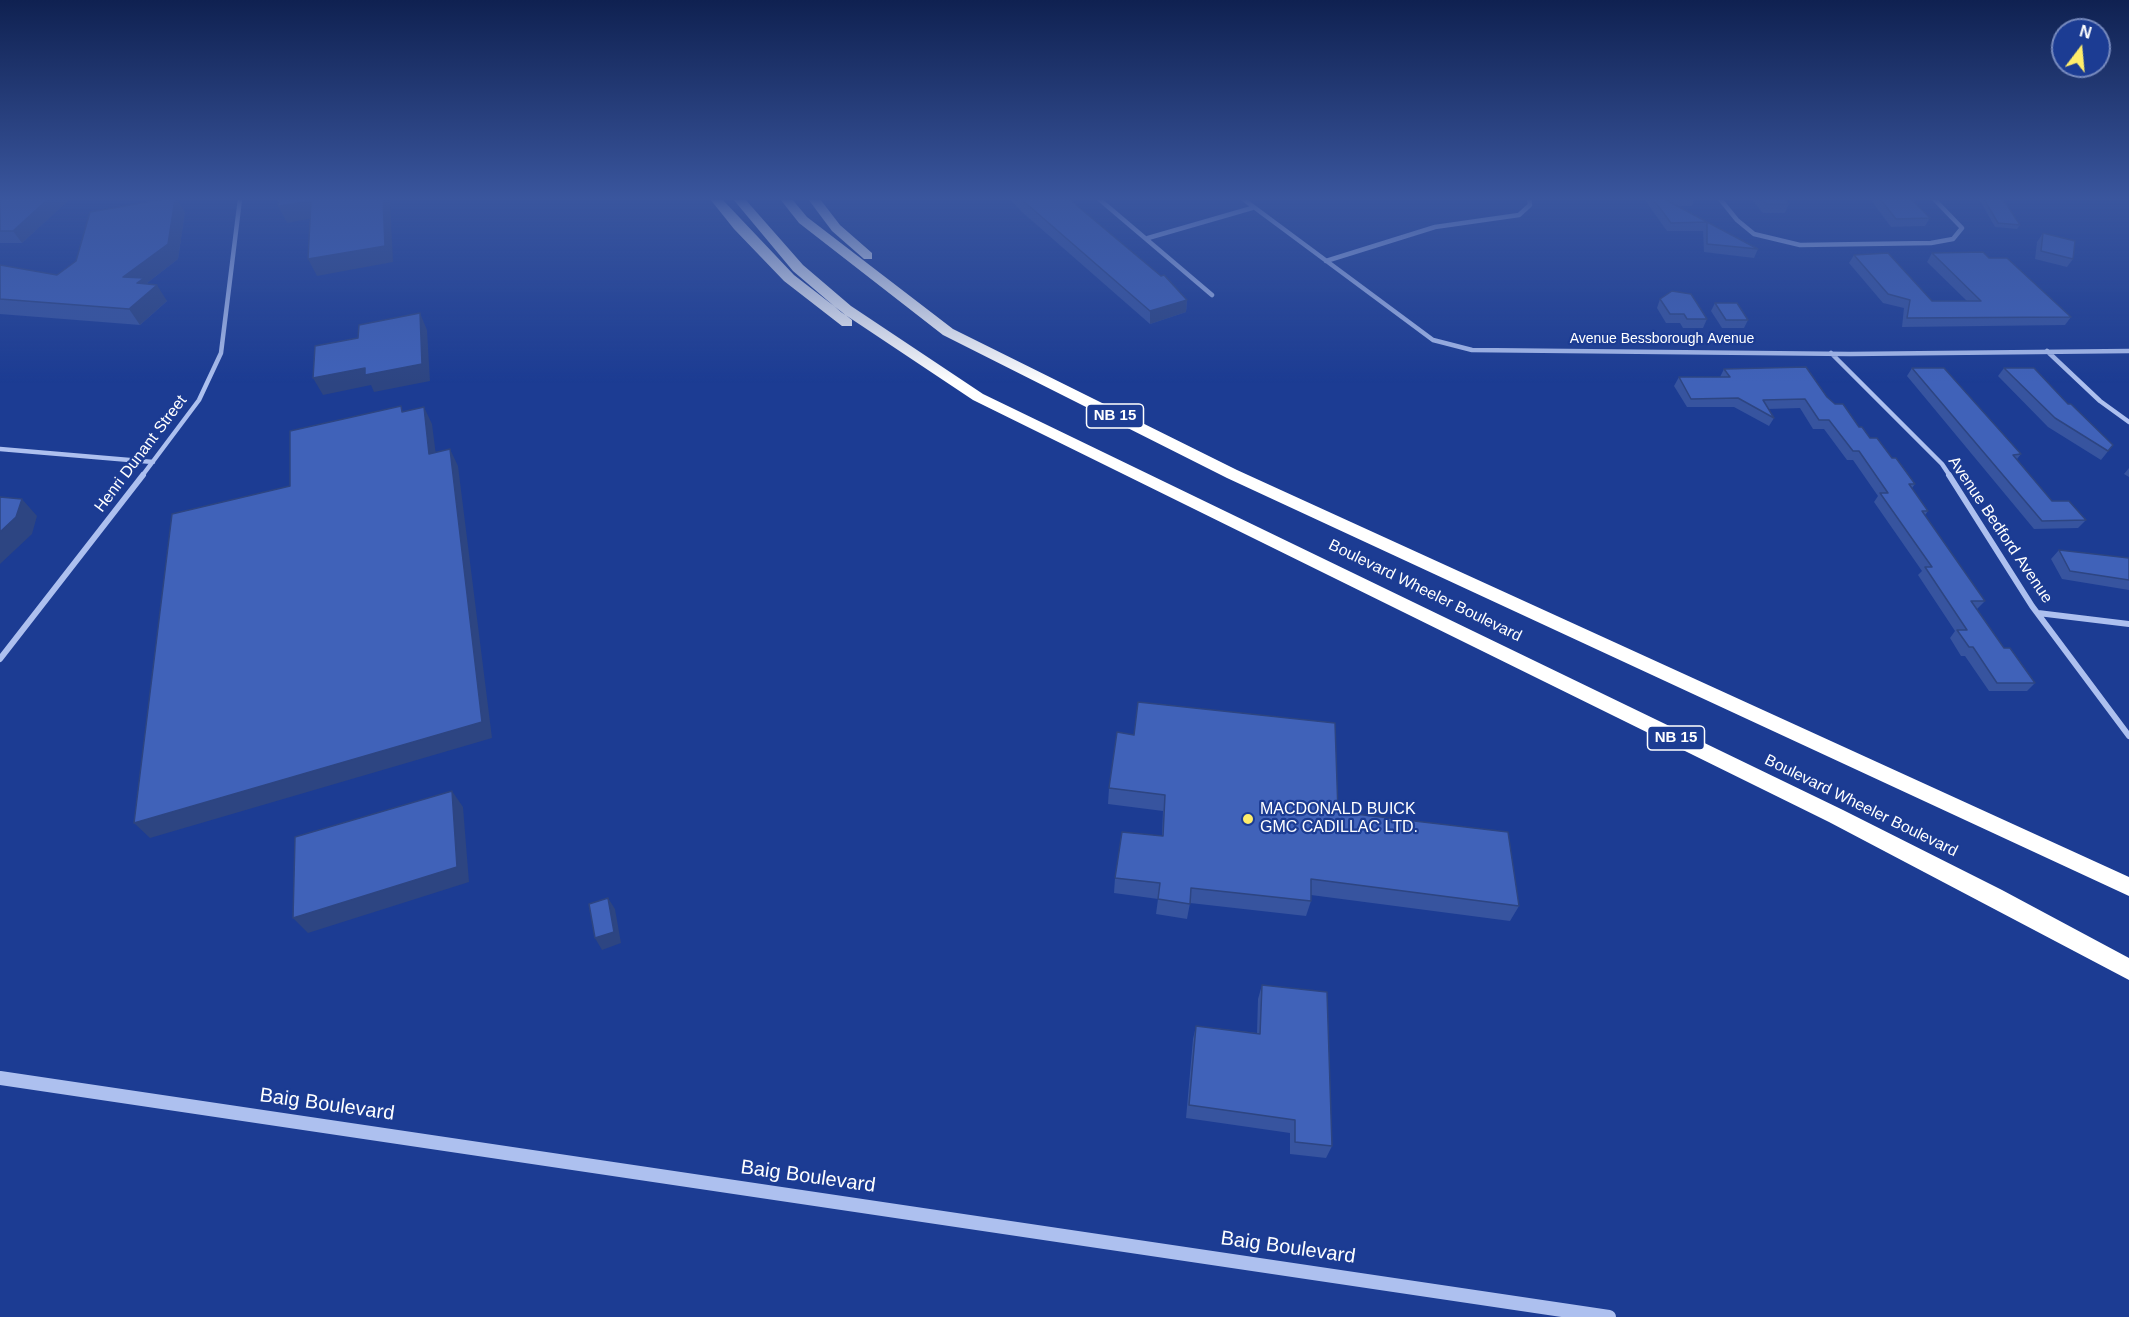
<!DOCTYPE html>
<html>
<head>
<meta charset="utf-8">
<style>
	body { margin:0 }
	#map { position:relative; width:2129px; height:1317px; overflow:hidden; background:#1c3c93; font-family:Helvetica,sans-serif }
	canvas { display:block }
	.north { position:absolute; left:2051px; top:18px; width:60px; height:60px; box-sizing:border-box; background:#1c3c93; border:2px solid #778abe; border-radius:50%; rotate:16deg; font-size:16px; font-weight:700; line-height:24px; text-align:center; color:#fff }
	.north::after { content:''; display:block; margin:auto; width:21px; height:27px; background:#ffed6b; clip-path:polygon(50% 0,100% 100%,50% 72%,0 100%) }
</style>
</head>
<body>
<div id="map">
<canvas width="2129" height="1317"></canvas>
<div class="north">N</div>
</div>
<script>
const ctx = document.querySelector('canvas').getContext('2d');
ctx.lineJoin = 'round';
const toPath = rows => new Path2D(rows.map(r => 'M' + r).join(''));
function stroke(path, color, width, dash) { ctx.strokeStyle = color; ctx.lineWidth = width; ctx.lineCap = dash ? 'butt' : 'round'; ctx.setLineDash(dash || []); ctx.stroke(path); }
function fill(path, color) { ctx.fillStyle = color; ctx.fill(path, 'evenodd'); }
function drawText(font, color, halo, rows, align = 'center') {
  ctx.font = font + ' Helvetica,sans-serif'; ctx.lineWidth = 4.5; ctx.setLineDash([]); ctx.textBaseline = 'middle'; ctx.strokeStyle = halo; ctx.fillStyle = color; for (const [text, x, y, turn = 0] of rows) {
    ctx.save(); ctx.translate(x, y); ctx.rotate((+turn || 0) * Math.PI / 180); ctx.textAlign = isNaN(turn) ? turn : align; if (halo) ctx.strokeText(text, 0, 0); ctx.fillText(text, 0, 0); ctx.restore();
  }
}
const minorFar1 = toPath([
	[1099,199,1212,295],
	[1243,199,1433,340,1472,350,1850,354,2129,351],
	[1720,199,1737,220,1754,234,1800,245,1931,243,1953,239,1962,228,1934,199],
	[1148,238,1252,208],
	[1326,261,1435,227,1519,215,1530,205,1529,199],
	[2047,351,2100,401,2129,422],
	[1831,353,1942,464,1950,476],
	[0,449,153,462],
	[142,476,199,400,221,353,240,199]
]);
const minor = toPath([
	[1949,475,2032,606,2129,736],
	[2038,613,2129,624],
	[0,659,143,475]
]);
const tertiary = toPath([
	[0,1078,1609,1317]
]);
const motorway = toPath([
	[710,199,722,199,794,275,852,320,852,326,842,326,784,281,734,229,710,199],
	[733,199,745,199,803,265,851,306,983,394,1843,810,2002,890,2129,958,2129,980,1829,822,973,400,841,312,793,271,733,199],
	[780,199,792,199,807,217,953,329,1237,470,2129,877,2129,896,1227,478,943,335,799,223,780,199],
	[808,199,820,199,840,225,872,253,872,259,864,259,832,231,808,199]
]);
const wall = toPath([
	[0,199,70,199,22,243,0,243],
	[1010,199,1069,199,1187,300,1186,312,1150,324,1022,212],
	[1644,199,1694,199,1692,206,1676,206,1758,249,1754,258,1704,252,1703,231,1667,231],
	[1751,199,1785,199,1789,204,1785,213,1763,213],
	[1870,199,1911,199,1930,218,1925,226,1891,227],
	[1979,199,2001,199,2020,225,2017,229,1995,227],
	[185,212,178,259,147,283,167,301,140,325,0,314,0,265,57,275],
	[2043,233,2073,259,2067,267,2035,259,2037,242],
	[1932,253,1989,258,2071,317,2065,325,1902,327,1904,308,1883,303,1849,263,1854,255,1932,301,1967,301,1927,262],
	[1660,299,1707,319,1703,328,1683,328,1680,323,1666,323,1657,308],
	[1715,303,1748,320,1744,328,1722,328,1711,311],
	[1912,368,2021,454,2017,459,2052,501,2086,520,2078,528,2034,529,1907,376],
	[2004,368,2068,404,2113,445,2101,460,2048,427,1998,376],
	[1724,369,1827,397,1892,458,1915,484,1912,488,1928,511,1925,515,1985,601,1977,609,2004,648,2035,683,2027,691,1989,691,1965,656,1961,656,1950,638,1955,631,1918,575,1922,571,1874,502,1878,496,1853,460,1847,460,1824,429,1813,429,1800,408,1768,409,1774,418,1769,426,1734,407,1687,407,1674,386,1679,377,1720,377],
	[2129,468,2129,477,2124,474],
	[2059,550,2129,558,2129,590,2062,579,2051,559],
	[1109,788,1338,812,1519,906,1510,921,1311,895,1311,901,1306,916,1190,903,1187,919,1156,914,1158,899,1114,893,1115,878,1162,836,1163,811,1108,804],
	[1262,985,1332,1146,1326,1158,1290,1154,1290,1133,1186,1118,1193,1039,1196,1026,1257,1033,1258,999]
]);
const shadedWall = toPath([
	[48,199,70,199,22,243,13,231],
	[175,199,177,199,185,212,178,259,147,283,151,290,157,285,167,301,140,325,129,309,123,277],
	[383,199,390,199,393,262,317,276,308,259],
	[311,201,320,217,287,223,278,206],
	[1187,300,1186,312,1150,324,1150,311],
	[420,313,427,330,430,381,374,392,371,385,323,395,313,378],
	[424,407,432,424,438,471,429,454],
	[450,449,458,466,492,738,150,838,134,823],
	[22,499,37,516,32,534,0,564,0,532],
	[452,791,463,807,469,882,308,933,293,918],
	[608,898,615,909,621,943,602,950,595,938]
]);
const building = toPath([
	[0,199,48,199,13,231,0,231,0,199],
	[165,199,175,199,168,244,123,277,144,278,137,283,157,285,129,309,0,299,0,265,57,275,76,261,90,212,165,199],
	[279,199,383,199,385,246,308,259,311,201,278,206,279,199],
	[1021,199,1069,199,1161,276,1164,275,1187,300,1150,311,1021,199],
	[1653,199,1664,199,1758,249,1707,244,1707,222,1671,223,1653,199],
	[1762,199,1785,199,1789,204,1767,204,1762,199],
	[1880,199,1911,199,1930,218,1896,219,1880,199],
	[1984,199,2001,199,2007,205,2020,225,1998,223,1984,199],
	[2043,233,2075,241,2073,259,2041,251,2043,233],
	[1983,252,1989,258,2007,258,2071,317,1907,318,1910,300,1888,294,1854,255,1888,253,1932,301,1981,301,1932,253,1983,252],
	[1672,291,1691,294,1707,319,1687,319,1684,314,1670,314,1660,299,1672,291],
	[1715,303,1737,303,1748,320,1726,320,1715,303],
	[420,313,422,364,365,375,365,368,313,378,315,346,358,338,359,325,420,313],
	[1806,367,1827,397,1835,404,1843,404,1859,427,1862,427,1870,438,1877,438,1892,458,1896,458,1915,484,1909,484,1928,511,1922,511,1985,601,1971,601,2004,648,2010,648,2035,683,1997,683,1973,647,1969,647,1957,630,1967,630,1925,567,1932,567,1880,493,1888,493,1859,451,1853,451,1829,420,1819,420,1805,399,1763,400,1774,418,1738,398,1691,399,1679,377,1730,377,1724,369,1806,367],
	[1912,368,1944,368,2021,454,2013,455,2052,501,2069,501,2086,520,2042,521,1912,368],
	[2004,368,2034,368,2068,404,2071,404,2113,445,2108,451,2055,418,2004,368],
	[401,406,402,412,424,407,429,454,450,449,482,722,134,823,172,514,290,486,290,431,401,406],
	[0,497,22,499,16,517,0,532,0,497],
	[2059,550,2129,558,2129,580,2070,571,2059,550],
	[1138,702,1335,723,1338,812,1508,832,1519,906,1311,879,1311,901,1191,888,1190,904,1158,899,1160,883,1115,878,1122,832,1163,836,1165,795,1109,788,1117,732,1134,735,1138,702],
	[452,791,457,867,293,918,295,837,452,791],
	[608,898,614,932,595,938,589,904,608,898],
	[1262,985,1327,992,1332,1146,1295,1142,1295,1120,1189,1105,1196,1026,1260,1034,1262,985]
]);
const markers = [
	[1248,819,6,"#ffed6b"]
];
const farStreetnames = [
	["Avenue Bessborough Avenue",1662,339]
];
const shields = [
	[1115,416,57],
	[1676,738,57]
];
const shieldNames = [
	["NB 15",1115,416],
	["NB 15",1676,738]
];
const streetNames = [
	["Henri Dunant Street",141,454,-53],
	["Avenue Bedford Avenue",2000,530,56],
	["Boulevard Wheeler Boulevard",1425,591,26],
	["Boulevard Wheeler Boulevard",1861,806,26]
];
const poiNames = [
	["MACDONALD BUICK",1260,810],
	["GMC CADILLAC LTD.",1260,828]
];
const nearStreetnames = [
	["Baig Boulevard",327,1105,8],
	["Baig Boulevard",808,1177,8],
	["Baig Boulevard",1288,1248,8]
];
stroke(minorFar1, '#adc0ef', 4.5);
stroke(minor, '#adc0ef', 6);
stroke(tertiary, '#adc0ef', 14);
fill(motorway, '#fff');
fill(wall, '#37549f');
fill(shadedWall, '#2d4582');
fill(building, '#4062b9');
stroke(building, '#2d4582', 1.5);
const sky = ctx.createLinearGradient(0, 0, 0, 383);
sky.addColorStop(0, '#0f2151');
sky.addColorStop(0.52, '#3a569e');
sky.addColorStop(1, '#3a569e00');
ctx.fillStyle = sky;
ctx.fillRect(0, 0, 2129, 383);
for (const [x, y, r, color] of markers) { const dot = new Path2D(); dot.arc(x, y, r, 0, 2 * Math.PI); ctx.fillStyle = color; ctx.fill(dot); stroke(dot, '#1c3c93', 2); }
drawText('14px', '#fff', '#1c3c93', farStreetnames);
for (const [x, y, w] of shields) { const box = new Path2D(); box.roundRect(x - w / 2, y - 12, w, 24, 4.5); ctx.fillStyle = '#1c3c93'; ctx.fill(box); stroke(box, '#fff', 1.5); }
drawText('bold 15px', '#fff', null, shieldNames);
drawText('16px', '#fff', '#1c3c93', streetNames);
drawText('16px', '#fff', '#1c3c93', poiNames, 'left');
drawText('20px', '#fff', '#1c3c93', nearStreetnames);
</script>
</body>
</html>
